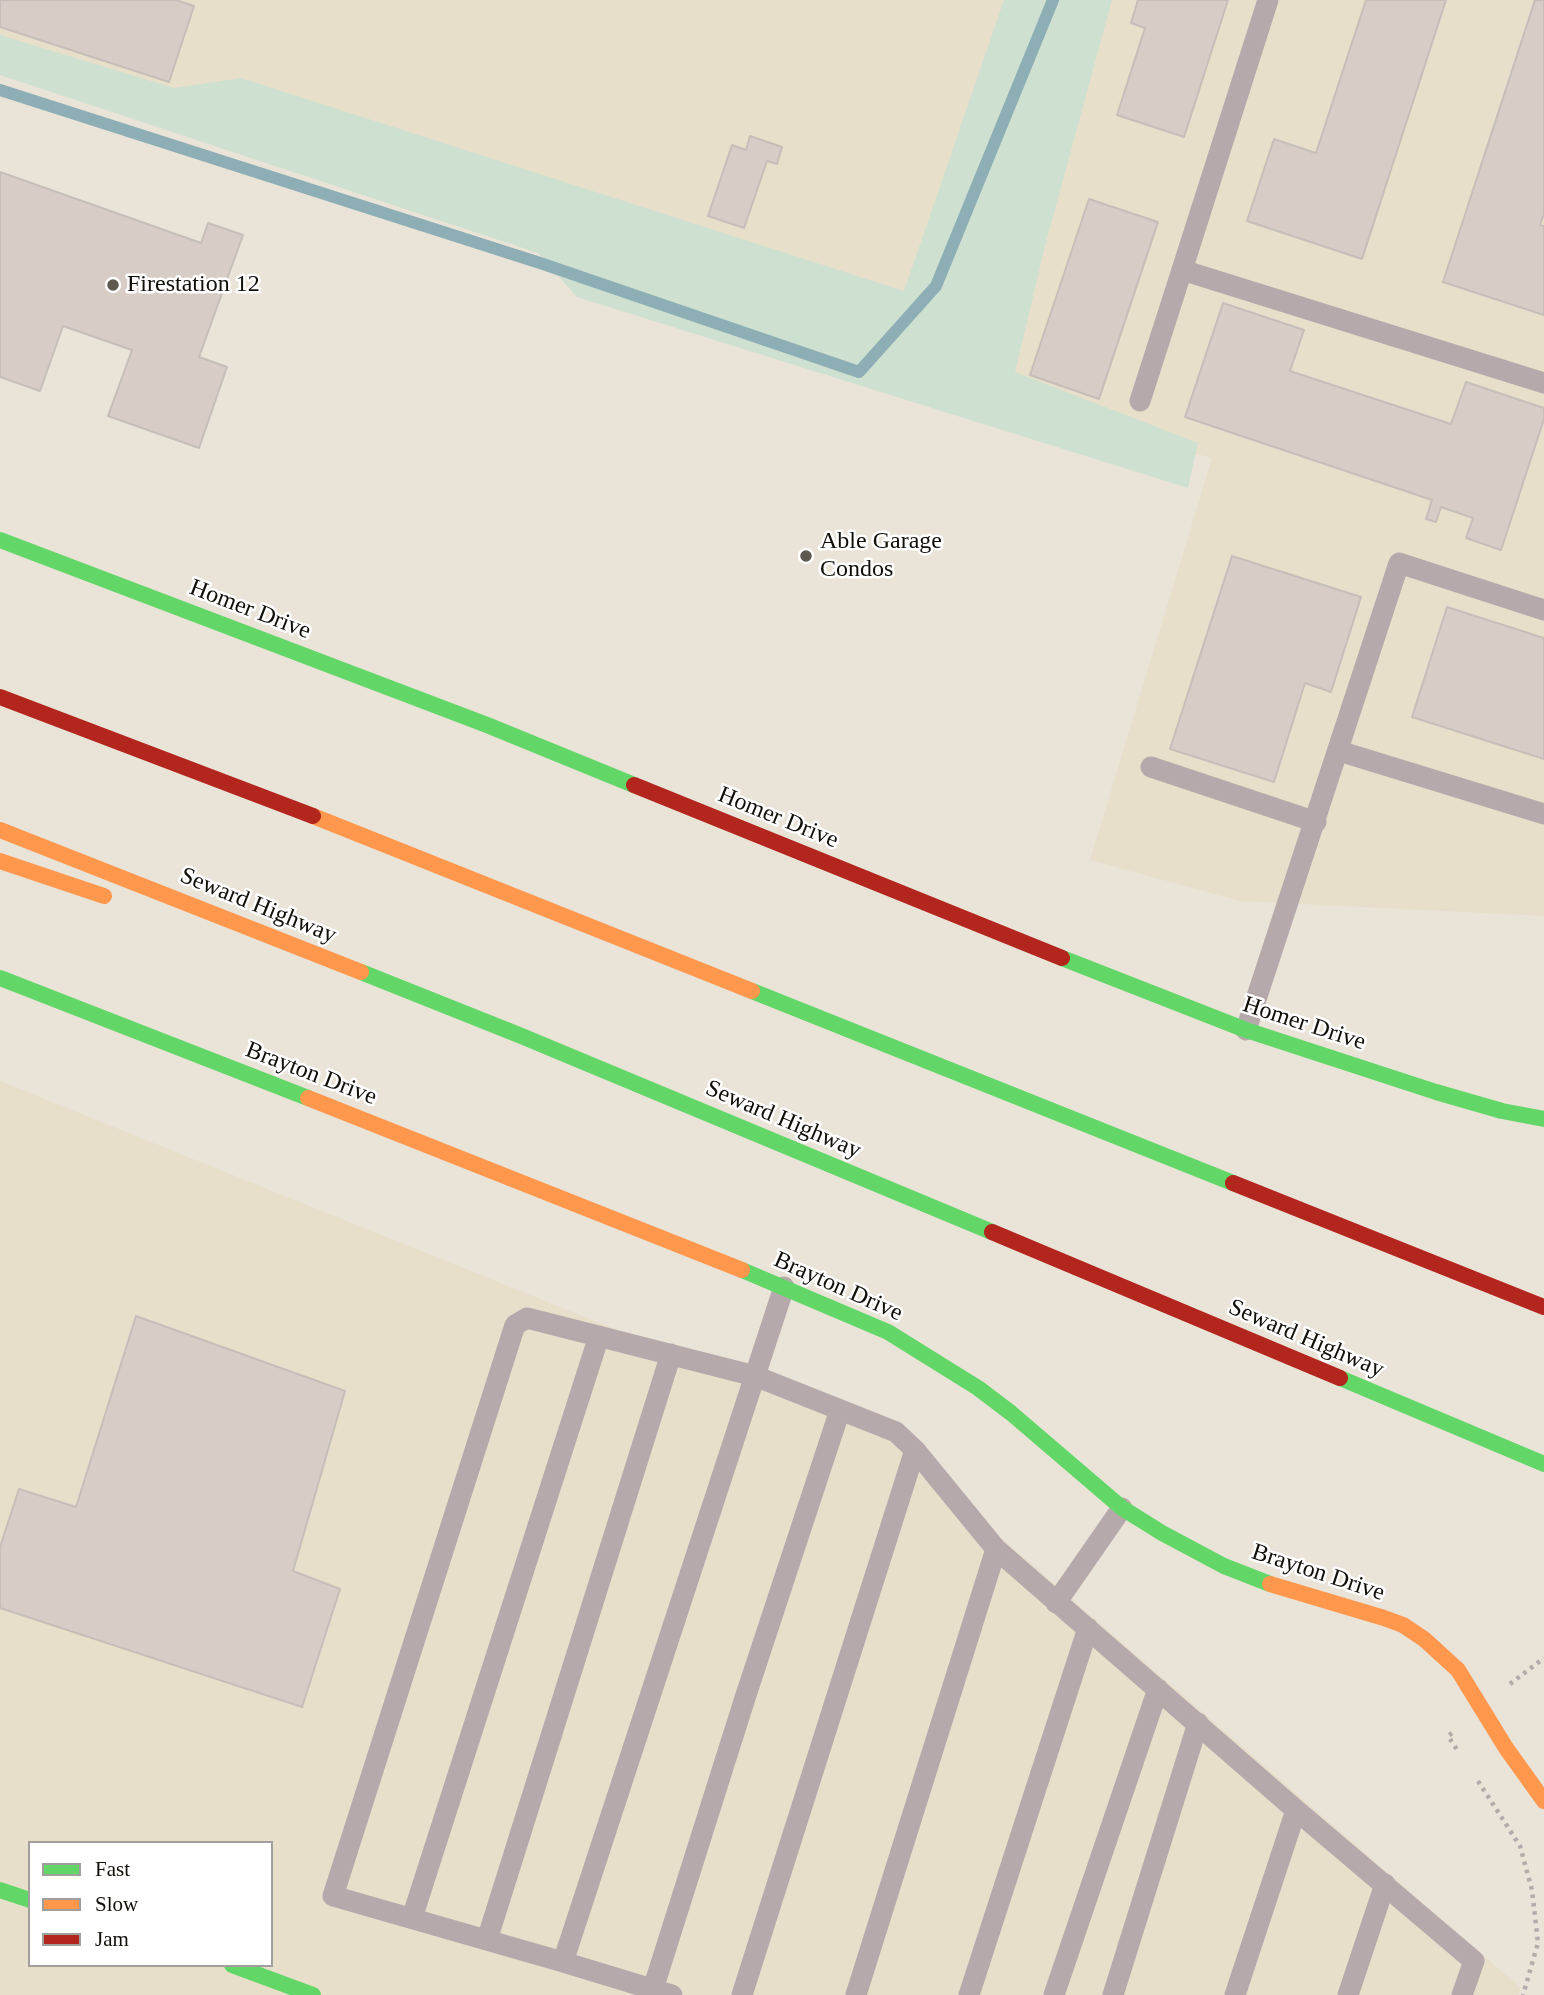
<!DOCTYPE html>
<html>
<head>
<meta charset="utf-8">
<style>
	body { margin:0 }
	#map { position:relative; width:1544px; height:1995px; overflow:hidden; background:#e9e3d8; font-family:"Times New Roman",serif }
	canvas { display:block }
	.legend { position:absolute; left:28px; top:1841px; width:245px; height:126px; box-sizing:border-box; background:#fff; border:2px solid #a09f9c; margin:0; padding:9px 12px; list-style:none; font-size:21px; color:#110e08 }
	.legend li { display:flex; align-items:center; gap:14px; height:35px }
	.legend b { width:35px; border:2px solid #a09f9c }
</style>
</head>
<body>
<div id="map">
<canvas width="1544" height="1995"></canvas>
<ul class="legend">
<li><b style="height:9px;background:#63d668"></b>Fast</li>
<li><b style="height:9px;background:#ff974d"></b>Slow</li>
<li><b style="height:9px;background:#b3261e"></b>Jam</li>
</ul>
</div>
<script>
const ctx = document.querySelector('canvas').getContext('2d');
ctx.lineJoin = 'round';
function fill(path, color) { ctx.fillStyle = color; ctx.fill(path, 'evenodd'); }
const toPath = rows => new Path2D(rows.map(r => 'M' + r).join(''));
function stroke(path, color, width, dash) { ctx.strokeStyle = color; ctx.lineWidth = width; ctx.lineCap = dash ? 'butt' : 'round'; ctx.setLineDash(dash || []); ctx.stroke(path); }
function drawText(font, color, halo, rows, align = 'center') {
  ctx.font = font + ' "Times New Roman",serif'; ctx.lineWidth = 5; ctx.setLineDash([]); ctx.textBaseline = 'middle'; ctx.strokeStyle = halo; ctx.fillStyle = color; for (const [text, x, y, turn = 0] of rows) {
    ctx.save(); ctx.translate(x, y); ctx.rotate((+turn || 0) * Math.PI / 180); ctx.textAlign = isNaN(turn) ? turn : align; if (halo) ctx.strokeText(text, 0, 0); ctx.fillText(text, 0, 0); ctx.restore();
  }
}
const built = toPath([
	[0,0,1544,0,1544,916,1240,901,1090,860,1212,458,989,399,0,66],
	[0,1081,887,1439,1521,1988,1519,1995,0,1995],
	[30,1843,271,1843,271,1965,30,1965]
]);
const green = toPath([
	[1004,0,1112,0,1045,246,1015,372,1198,443,1188,488,577,297,538,253,0,75,0,35,174,88,241,78,904,291]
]);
const stream = toPath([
	[0,90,540,263,859,372,936,286,1053,0]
]);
const building = toPath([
	[0,0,176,0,194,6,169,82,0,27,0,0],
	[1138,0,1228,0,1184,137,1117,115,1145,28,1131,23,1138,0],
	[1366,0,1446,0,1362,259,1247,221,1274,139,1316,153,1366,0],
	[1535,0,1544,0,1544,214,1540,225,1544,226,1544,315,1443,282,1535,0],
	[750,136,782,147,777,164,767,161,744,228,708,216,732,145,746,150,750,136],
	[0,172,201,243,208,223,243,235,199,357,227,367,199,448,108,416,132,350,63,326,40,391,0,377,0,172],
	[1089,199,1158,222,1099,399,1030,375,1089,199],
	[1223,303,1304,330,1290,371,1451,424,1466,382,1544,408,1544,419,1501,550,1466,538,1473,518,1441,507,1436,522,1426,519,1432,500,1185,417,1223,303],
	[1232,556,1361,597,1331,692,1305,683,1274,782,1170,749,1232,556],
	[1447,607,1544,638,1544,759,1412,717,1447,607],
	[136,1316,345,1391,293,1571,340,1589,302,1707,0,1608,0,1547,19,1489,76,1507,136,1316]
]);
const path = toPath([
	[1510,1684,1544,1658],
	[1452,1733,1448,1736,1458,1751],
	[1478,1781,1520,1846,1532,1890,1538,1943,1523,1995]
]);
const lane = toPath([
	[1268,0,1182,270,1544,383],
	[1140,401,1182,270],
	[1339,751,1544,814],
	[1151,767,1316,822],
	[1246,1030,1399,563,1544,610],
	[1056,1603,1122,1508],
	[412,1918,599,1336],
	[487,1940,671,1354],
	[563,1962,333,1896,515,1325,527,1318,755,1376,896,1432,915,1450,996,1549,1296,1810,1474,1961,1462,1995],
	[653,1989,745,1698,840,1410],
	[672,1995,563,1962,784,1287],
	[742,1995,915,1450],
	[856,1995,996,1549],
	[969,1995,1088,1628],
	[1054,1995,1158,1689],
	[1113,1995,1198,1723],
	[1235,1995,1296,1810],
	[1348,1995,1385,1884]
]);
const fast = toPath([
	[0,540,487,725,634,785],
	[1062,958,1246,1030,1436,1092,1502,1111,1544,1119],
	[361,972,519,1035,992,1232],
	[0,978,308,1098],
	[752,991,1233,1183],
	[742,1270,888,1332,978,1388,1011,1413,1122,1508,1162,1533,1224,1566,1270,1584],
	[1340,1378,1544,1464],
	[0,1890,30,1900],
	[232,1965,313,1995]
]);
const slow = toPath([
	[313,816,752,991],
	[0,830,361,972],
	[0,861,104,896],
	[308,1098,742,1270],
	[1270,1584,1384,1618,1403,1625,1424,1639,1458,1670,1506,1748,1544,1801]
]);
const jam = toPath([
	[0,697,313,816],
	[634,785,1062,958],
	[1233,1183,1544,1307],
	[992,1232,1340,1378]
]);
const markers = [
	[113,285,7,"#5d5951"],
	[806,556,7,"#5d5951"]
];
const poiNames = [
	["Firestation 12",127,285],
	["Able Garage",820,542],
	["Condos",820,570]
];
const streetNames = [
	["Homer Drive",250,610,21],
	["Homer Drive",778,818,22],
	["Seward Highway",258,906,22],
	["Homer Drive",1304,1024,18],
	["Brayton Drive",311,1074,21],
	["Seward Highway",783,1120,23],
	["Brayton Drive",838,1287,24],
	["Seward Highway",1306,1339,23],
	["Brayton Drive",1318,1573,18]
];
fill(built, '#e8dfcb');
fill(green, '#cee0cf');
stroke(stream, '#8daeb5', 12);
fill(building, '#d8ccc7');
stroke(building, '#c6beb9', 2);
stroke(path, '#b4aba9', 4.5, [3.5, 5]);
stroke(lane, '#b6a9ab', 21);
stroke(fast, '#63d668', 16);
stroke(slow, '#ff974d', 16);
stroke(jam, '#b3261e', 16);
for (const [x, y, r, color] of markers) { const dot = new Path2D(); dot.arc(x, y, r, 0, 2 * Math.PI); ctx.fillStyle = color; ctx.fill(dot); stroke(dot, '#fff', 2.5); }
drawText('24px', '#110e08', '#fff', poiNames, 'left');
drawText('24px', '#110e08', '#fff', streetNames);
</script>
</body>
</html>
